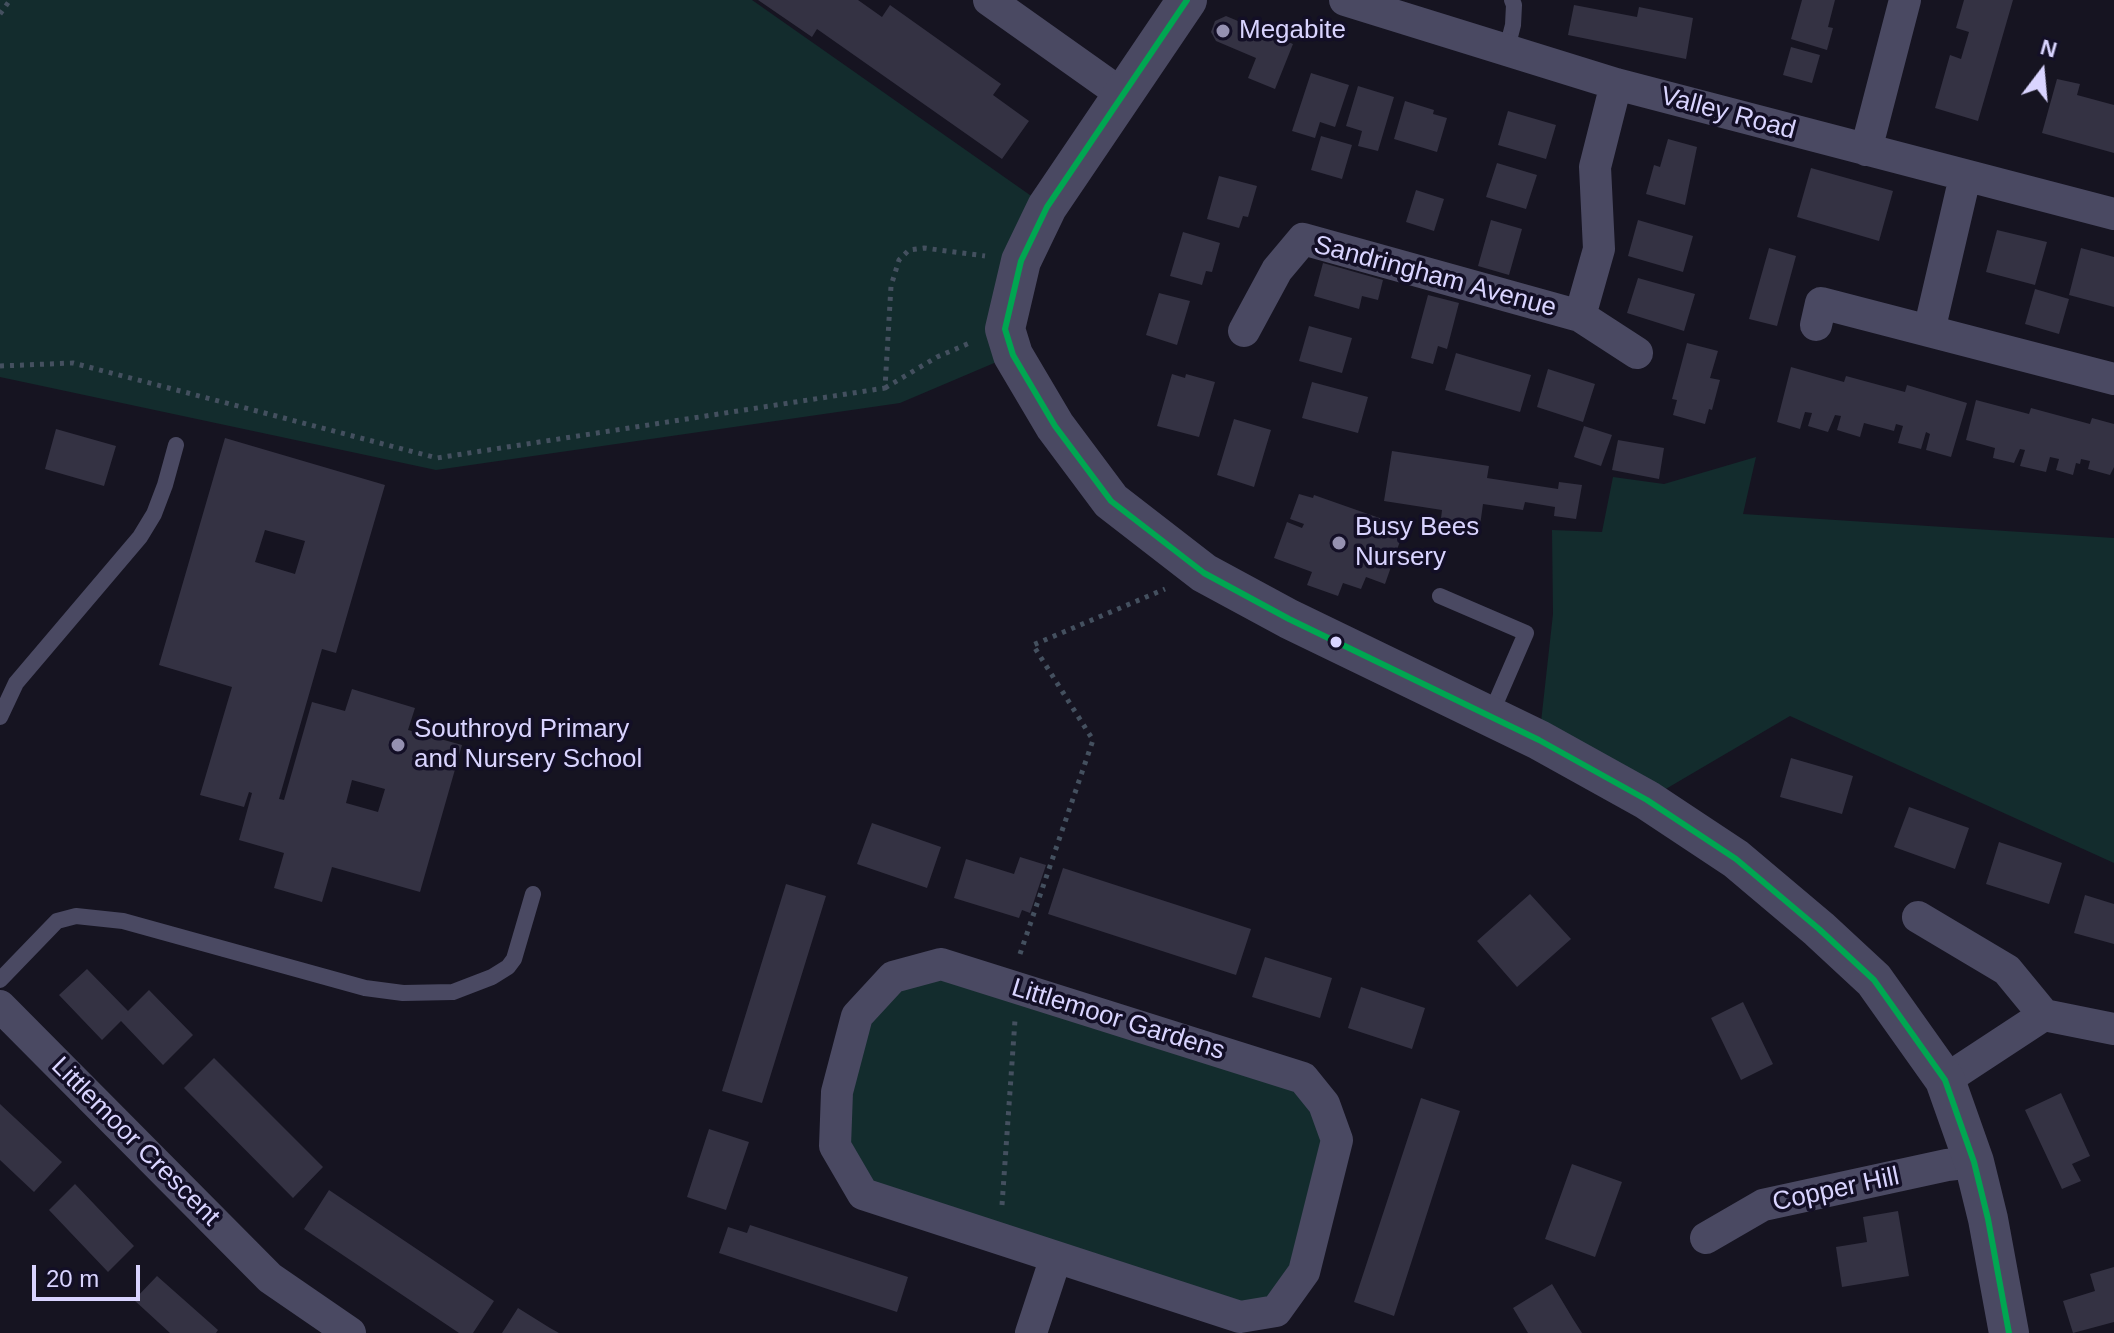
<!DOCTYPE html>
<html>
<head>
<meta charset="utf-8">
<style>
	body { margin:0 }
	#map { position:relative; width:2114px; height:1333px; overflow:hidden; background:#161421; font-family:Helvetica,sans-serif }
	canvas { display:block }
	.north { position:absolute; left:2002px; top:32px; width:80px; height:80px; -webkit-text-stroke:6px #130f26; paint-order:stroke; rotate:16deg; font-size:22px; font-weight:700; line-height:32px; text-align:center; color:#d9d4ff }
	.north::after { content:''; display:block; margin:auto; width:28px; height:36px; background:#d9d4ff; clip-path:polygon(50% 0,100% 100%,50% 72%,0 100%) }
	.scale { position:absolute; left:32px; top:1265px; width:108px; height:36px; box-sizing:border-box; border:4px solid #d9d4ff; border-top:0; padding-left:10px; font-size:24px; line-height:28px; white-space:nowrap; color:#d9d4ff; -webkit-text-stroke:6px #130f26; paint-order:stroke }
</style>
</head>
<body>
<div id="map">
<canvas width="2114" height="1333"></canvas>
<div class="north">N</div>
<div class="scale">20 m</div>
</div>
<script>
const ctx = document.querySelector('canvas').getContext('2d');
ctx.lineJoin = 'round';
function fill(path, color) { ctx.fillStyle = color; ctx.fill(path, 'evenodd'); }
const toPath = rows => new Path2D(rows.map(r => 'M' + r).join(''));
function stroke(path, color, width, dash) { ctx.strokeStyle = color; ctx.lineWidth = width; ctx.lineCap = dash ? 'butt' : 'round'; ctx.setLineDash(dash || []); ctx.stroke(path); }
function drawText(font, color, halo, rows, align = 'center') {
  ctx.font = font + ' Helvetica,sans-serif'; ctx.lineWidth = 7; ctx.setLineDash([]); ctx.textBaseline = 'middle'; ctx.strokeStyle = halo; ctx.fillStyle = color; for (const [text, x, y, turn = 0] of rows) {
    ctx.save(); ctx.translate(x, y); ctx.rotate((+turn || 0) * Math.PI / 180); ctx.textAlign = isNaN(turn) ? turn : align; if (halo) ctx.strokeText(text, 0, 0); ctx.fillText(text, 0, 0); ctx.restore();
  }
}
const green = toPath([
	[0,0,752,0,1047,207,1013,355,900,403,436,470,0,377],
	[1756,457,1743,514,2114,538,2114,863,1790,716,1647,800,1539,740,1553,614,1552,530,1602,532,1613,477,1664,484],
	[941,964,1303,1078,1337,1140,1276,1311,863,1194,837,1092,857,1016]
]);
const building = toPath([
	[758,0,858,0,882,17,890,5,1001,84,993,95,1029,121,1002,159,817,29,812,37],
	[1802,0,1835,0,1828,27,1833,28,1827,50,1791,39],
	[1964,0,2013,0,1978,121,1935,108,1950,55,1961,59,1969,32,1956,28],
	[1574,5,1637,17,1639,7,1693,18,1686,59,1568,35],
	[1226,16,1293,44,1275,89,1248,78,1256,58,1216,41,1211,32,1215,21],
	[1791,47,1820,55,1812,83,1783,75],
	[1311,73,1349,85,1335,127,1320,122,1315,138,1292,131],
	[2057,79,2080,84,2077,95,2114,105,2114,153,2042,133],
	[1358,86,1394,97,1378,151,1358,146,1362,131,1346,126],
	[1405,101,1434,110,1433,114,1447,118,1437,152,1394,139],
	[1508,111,1556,125,1546,159,1498,145],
	[1321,136,1352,145,1342,179,1311,170],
	[1668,139,1697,147,1685,205,1646,194,1654,165,1660,167],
	[1497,163,1537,175,1526,209,1486,197],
	[1811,168,1893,191,1879,241,1797,217],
	[1219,176,1257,186,1248,217,1243,216,1239,228,1207,219],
	[1416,190,1444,199,1434,231,1406,222],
	[1491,220,1522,229,1509,275,1478,266],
	[1638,220,1693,236,1683,272,1628,256],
	[1997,230,2047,242,2035,285,1986,272],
	[1183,232,1220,243,1212,272,1206,271,1202,285,1170,276],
	[1769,248,1796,256,1777,326,1749,319],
	[2081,248,2114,257,2114,307,2069,295],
	[1323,263,1383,280,1378,300,1362,296,1359,309,1314,296],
	[1638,278,1695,294,1684,331,1627,313],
	[2035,289,2069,299,2059,334,2025,324],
	[1159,293,1190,301,1177,345,1146,335],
	[1428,295,1459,303,1447,349,1438,346,1433,364,1411,358],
	[1309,326,1352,338,1342,373,1299,361],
	[1687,343,1718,351,1710,378,1720,380,1712,410,1709,409,1705,424,1673,415,1677,400,1672,399],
	[1456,353,1531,375,1520,412,1445,390],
	[1791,367,1844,382,1846,376,1905,392,1907,385,1967,403,1951,457,1926,450,1930,434,1926,432,1921,449,1898,443,1903,426,1896,424,1894,431,1864,423,1860,437,1837,430,1841,416,1835,415,1828,432,1808,426,1812,413,1805,412,1800,429,1777,422],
	[1548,369,1595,384,1583,422,1537,407],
	[1172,374,1185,378,1186,374,1215,382,1199,437,1157,426],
	[1312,382,1368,397,1358,433,1302,418],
	[1976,400,2029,414,2031,408,2090,424,2092,418,2114,424,2114,467,2110,475,2088,469,2090,461,2081,459,2080,464,2076,463,2073,475,2056,470,2059,459,2050,457,2046,472,2020,466,2025,450,2020,449,2014,463,1993,458,1995,448,1966,440],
	[1234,419,1271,430,1254,487,1217,475],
	[1584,426,1612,435,1601,466,1574,457],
	[56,429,116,446,104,486,45,469],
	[225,438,385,485,336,653,322,649,279,799,284,800,312,702,345,711,352,689,415,708,408,730,462,745,420,892,332,867,322,902,274,888,284,853,239,840,252,793,249,792,244,807,200,795,232,687,159,665],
	[265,530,305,541,295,574,255,562],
	[352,780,385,789,378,812,346,803],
	[1618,440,1664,448,1659,479,1612,470],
	[1392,451,1489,466,1487,478,1558,489,1559,482,1582,485,1576,519,1554,516,1555,507,1525,502,1523,510,1483,504,1479,533,1440,527,1442,510,1384,501],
	[1299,494,1313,498,1314,495,1405,527,1385,584,1366,577,1361,589,1343,583,1338,596,1307,585,1312,572,1274,558,1287,522,1302,528,1304,524,1290,519],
	[1791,758,1853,776,1842,814,1780,797],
	[1909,807,1969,828,1955,869,1894,847],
	[872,823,941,847,927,888,857,864],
	[1999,842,2062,863,2049,904,1986,884],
	[1020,857,1046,865,1030,913,1022,910,1019,918,954,898,966,859,1014,874],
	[1063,868,1251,929,1236,975,1048,914],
	[786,884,826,896,762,1103,722,1091],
	[1530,894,1571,939,1517,987,1477,941],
	[2085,895,2114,904,2114,944,2074,933],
	[1265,957,1332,978,1320,1018,1252,997],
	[87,969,128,1011,149,990,193,1035,163,1065,121,1021,102,1040,59,995],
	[1361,987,1425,1008,1412,1049,1348,1028],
	[1743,1002,1773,1064,1741,1080,1711,1018],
	[214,1058,323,1167,293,1198,184,1088],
	[2061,1093,2090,1156,2072,1164,2081,1181,2062,1189,2025,1110],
	[1421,1098,1460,1111,1394,1316,1354,1302],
	[0,1104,62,1162,34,1192,0,1160],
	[709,1129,749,1142,726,1210,687,1197],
	[1572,1164,1622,1182,1595,1257,1545,1239],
	[75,1184,134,1246,108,1272,49,1210],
	[329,1190,494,1301,473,1333,459,1333,304,1229],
	[1898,1211,1909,1276,1842,1287,1836,1247,1867,1242,1863,1217],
	[750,1225,908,1277,897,1312,719,1253,728,1227,747,1233],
	[2114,1267,2114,1322,2073,1333,2063,1301,2095,1291,2090,1274],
	[157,1276,218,1330,216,1333,170,1333,134,1300],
	[1552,1284,1573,1319,1582,1333,1528,1333,1513,1308],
	[518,1308,550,1328,559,1333,502,1333]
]);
const path = toPath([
	[0,14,10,0],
	[0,366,73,363,437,458,885,388,891,286,899,260,909,250,924,248,985,256],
	[885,388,937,357,972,342],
	[1020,954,1093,740,1033,645,1165,589],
	[1002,1205,1015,1020]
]);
const service = toPath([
	[1506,52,1513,25,1514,5,1512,0],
	[1440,596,1526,633,1490,716],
	[0,717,16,683,140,537,154,514,165,485,176,445],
	[0,980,57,921,76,916,123,921,365,988,403,993,453,992,492,977,508,967,514,959,533,894]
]);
const minor = toPath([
	[989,0,1123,95],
	[1345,0,1616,84,2114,214],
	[1866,150,1905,0],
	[1580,316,1637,353],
	[1816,325,1821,303,2114,379],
	[1244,331,1277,270,1303,239,1580,316,1599,249,1595,167,1616,84],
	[1929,331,1965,177],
	[1918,917,2007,970,2044,1015],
	[941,964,1303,1078,1324,1104,1337,1140,1304,1272,1276,1311,1240,1317,863,1194,835,1146,837,1092,857,1016,893,977,941,964],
	[0,1006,270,1278,350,1333],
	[1945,1080,2044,1015,2114,1029],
	[1706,1238,1763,1205,1947,1165,1974,1162],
	[1031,1333,1056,1257]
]);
const tertiary = toPath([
	[1187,0,1047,207,1021,261,1005,329,1013,355,1055,426,1111,501,1204,573,1289,619,1539,740,1647,800,1736,859,1819,929,1874,980,1945,1080,1974,1162,1988,1219,2009,1333]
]);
const bus1 = toPath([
	[1187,0,1047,207,1021,261,1005,329,1013,355,1055,426,1111,501,1204,573,1289,619,1539,740,1647,800,1736,859,1819,929,1874,980,1945,1080,1974,1162,1988,1219,2009,1333]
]);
const markers = [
	[1223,31,8,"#9591b1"],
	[1339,543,8,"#9591b1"],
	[1336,642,7,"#d9d4ff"],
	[398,745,8,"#9591b1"]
];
const poiNames = [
	["Megabite",1239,31],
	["Busy Bees",1355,528],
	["Nursery",1355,558],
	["Southroyd Primary",414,730],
	["and Nursery School",414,760]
];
const streetNames = [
	["Valley Road",1728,114,15],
	["Sandringham Avenue",1435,277,15],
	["Littlemoor Gardens",1118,1020,17],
	["Littlemoor Crescent",135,1142,45],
	["Copper Hill",1836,1190,-12]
];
fill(green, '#132c2d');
fill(building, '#343243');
stroke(path, '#44505f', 5, [4, 6]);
stroke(service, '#4a4962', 16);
stroke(minor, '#4a4962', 32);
stroke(tertiary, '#4a4962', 40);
stroke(bus1, '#00a651', 6);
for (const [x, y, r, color] of markers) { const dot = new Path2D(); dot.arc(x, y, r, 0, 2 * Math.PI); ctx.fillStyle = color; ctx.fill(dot); stroke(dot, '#130f26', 3); }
drawText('26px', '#d9d4ff', '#130f26', poiNames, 'left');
drawText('26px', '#d9d4ff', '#130f26', streetNames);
</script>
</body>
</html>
